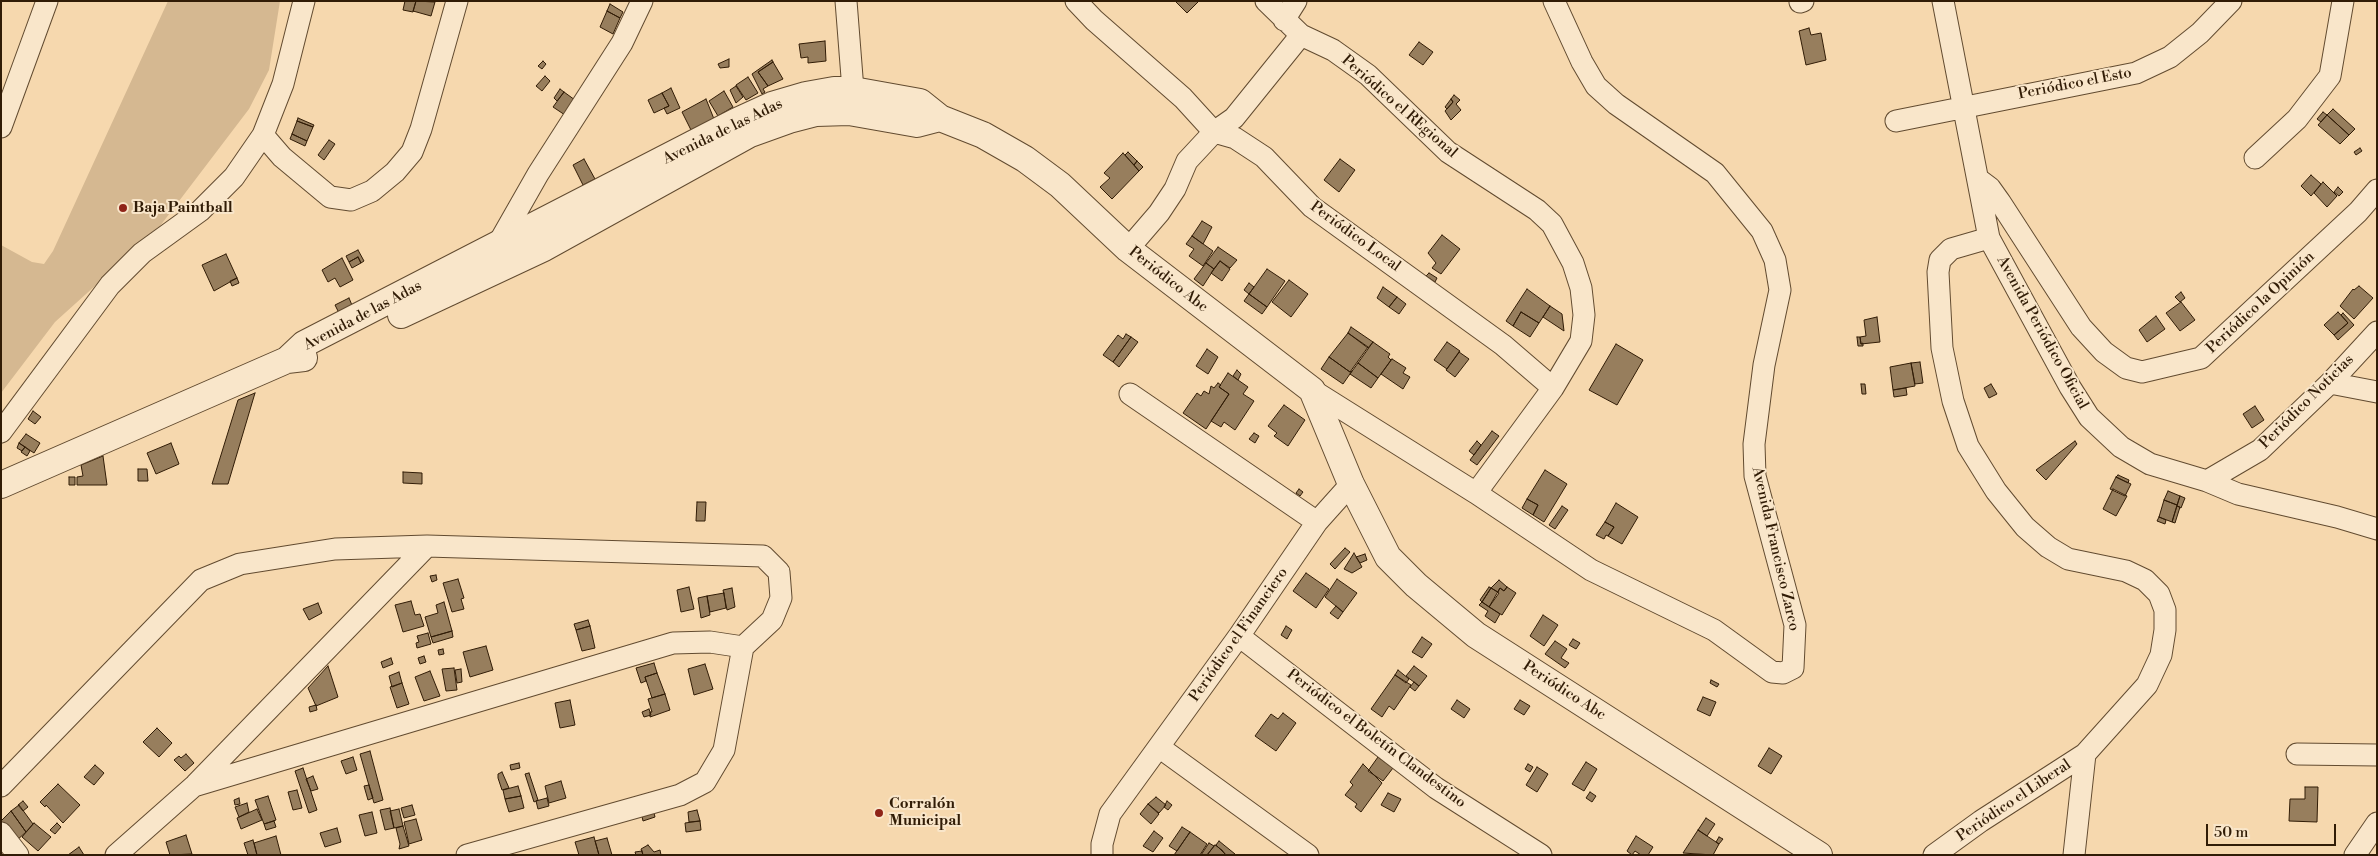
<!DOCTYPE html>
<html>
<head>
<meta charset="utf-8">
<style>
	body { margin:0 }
	#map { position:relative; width:2378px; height:856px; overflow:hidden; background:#f6d8ae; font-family:"Libre Bodoni",serif }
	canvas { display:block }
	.frame { position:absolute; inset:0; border:2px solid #311c06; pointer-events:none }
	.scale { position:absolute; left:2206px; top:824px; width:130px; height:22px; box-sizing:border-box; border:2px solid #311c06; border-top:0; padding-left:6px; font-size:15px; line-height:18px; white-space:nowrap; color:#311c06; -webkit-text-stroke:4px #f9e6ca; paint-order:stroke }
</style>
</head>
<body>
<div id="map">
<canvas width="2378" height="856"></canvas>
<div class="frame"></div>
<div class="scale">50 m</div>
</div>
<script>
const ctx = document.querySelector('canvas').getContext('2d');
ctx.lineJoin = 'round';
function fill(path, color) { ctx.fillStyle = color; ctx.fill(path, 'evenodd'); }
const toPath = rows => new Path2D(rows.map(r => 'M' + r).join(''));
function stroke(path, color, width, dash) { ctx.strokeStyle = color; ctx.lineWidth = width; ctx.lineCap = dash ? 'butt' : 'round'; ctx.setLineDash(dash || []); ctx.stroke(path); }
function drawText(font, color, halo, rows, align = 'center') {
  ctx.font = font + ' "Libre Bodoni",serif'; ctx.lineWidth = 4; ctx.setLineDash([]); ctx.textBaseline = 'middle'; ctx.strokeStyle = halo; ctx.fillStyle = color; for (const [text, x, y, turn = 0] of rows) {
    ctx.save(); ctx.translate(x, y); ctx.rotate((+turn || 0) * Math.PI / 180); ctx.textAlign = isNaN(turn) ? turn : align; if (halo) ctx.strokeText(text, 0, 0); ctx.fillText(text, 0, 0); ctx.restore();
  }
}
const green = toPath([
	[168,1,280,1,269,70,249,109,157,230,55,322,1,393,1,245,32,262,44,264,53,251]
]);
const building = toPath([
	[405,1,416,1,413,12,403,10,405,1],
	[416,1,435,2,431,16,413,11,416,1],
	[1175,1,1199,1,1187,13,1175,1],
	[610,4,623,12,620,18,607,11,610,4],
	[607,11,620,18,613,34,600,27,607,11],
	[1809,28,1811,35,1821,33,1826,60,1806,65,1799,31,1809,28],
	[825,41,826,61,808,63,808,57,801,58,799,44,825,41],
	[1419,42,1433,52,1423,65,1409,55,1419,42],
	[729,59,729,67,720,68,718,64,729,59],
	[772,60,773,62,758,72,768,86,763,89,765,92,762,94,752,74,772,60],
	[543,61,546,64,542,69,538,66,543,61],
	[773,62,783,79,768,86,758,72,773,62],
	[545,76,550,81,542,91,536,86,545,76],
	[748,77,758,93,746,100,736,85,748,77],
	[736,86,743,97,736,103,730,90,736,86],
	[671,88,680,108,667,114,664,108,669,106,662,93,671,88],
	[560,89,564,92,557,101,554,98,560,89],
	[724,91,733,107,718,116,709,101,724,91],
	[564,92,575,100,565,115,553,107,564,92],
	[662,93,669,106,654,113,648,100,662,93],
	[1454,95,1460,100,1456,104,1461,110,1451,120,1445,111,1453,102,1451,99,1454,95],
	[706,99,714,119,692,132,682,112,706,99],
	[1451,99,1453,102,1447,109,1445,107,1451,99],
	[2333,109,2355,129,2349,135,2327,115,2333,109],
	[2323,112,2327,115,2321,122,2317,119,2323,112],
	[2327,115,2349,135,2340,144,2318,125,2327,115],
	[298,118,314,125,313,127,297,121,298,118],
	[297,121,313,127,307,141,292,134,297,121],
	[292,134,307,141,305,146,290,139,292,134],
	[329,140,335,144,324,160,318,155,329,140],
	[2360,148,2362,151,2356,155,2354,152,2360,148],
	[1128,152,1137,161,1134,165,1125,155,1128,152],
	[1123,153,1139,171,1112,199,1100,187,1110,178,1104,173,1123,153],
	[584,159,595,179,583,185,573,165,584,159],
	[1340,159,1355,170,1339,192,1324,180,1340,159],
	[1137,161,1143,167,1139,171,1134,165,1137,161],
	[2311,175,2321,184,2311,196,2301,186,2311,175],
	[2323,182,2337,196,2327,207,2314,193,2323,182],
	[2338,187,2343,192,2339,196,2334,192,2338,187],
	[1202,221,1212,227,1203,244,1192,236,1202,221],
	[1442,235,1460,249,1441,274,1432,268,1436,263,1428,253,1442,235],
	[1192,236,1213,251,1203,266,1189,256,1194,249,1186,244,1192,236],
	[1218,247,1237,260,1230,268,1220,261,1214,269,1206,263,1218,247],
	[358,250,364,261,361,263,358,257,349,262,346,256,358,250],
	[226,254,237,278,214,291,202,265,226,254],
	[358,257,361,263,352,268,349,262,358,257],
	[342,258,353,280,340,287,335,278,328,282,322,270,342,258],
	[1220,261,1230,269,1222,281,1211,273,1220,261],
	[1206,263,1214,269,1203,286,1194,279,1206,263],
	[1267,269,1285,281,1267,307,1249,294,1267,269],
	[1429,273,1437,278,1435,282,1426,276,1429,273],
	[237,278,239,283,232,286,230,281,237,278],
	[1289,280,1308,294,1291,317,1272,302,1289,280],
	[1249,283,1254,287,1249,294,1244,290,1249,283],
	[2359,286,2373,298,2354,319,2340,306,2353,289,2354,290,2359,286],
	[1383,287,1397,297,1389,307,1377,298,1383,287],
	[1527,289,1550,306,1539,323,1521,312,1513,326,1506,321,1527,289],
	[2181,292,2185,298,2180,302,2175,297,2181,292],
	[1249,294,1267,307,1262,314,1244,301,1249,294],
	[1397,297,1406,304,1399,314,1389,307,1397,297],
	[349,298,354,310,341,317,335,305,349,298],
	[2181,302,2195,320,2180,331,2166,313,2181,302],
	[1550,306,1562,314,1564,331,1543,317,1550,306],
	[1521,312,1539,323,1530,337,1513,326,1521,312],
	[2338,312,2348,323,2334,335,2324,325,2338,312],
	[2343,313,2354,325,2338,340,2334,335,2348,323,2341,315,2343,313],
	[2156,316,2165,329,2147,342,2139,330,2156,316],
	[1877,317,1880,342,1861,344,1860,337,1866,336,1864,320,1877,317],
	[1351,327,1373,342,1368,348,1348,333,1351,327],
	[1348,333,1368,347,1350,372,1329,357,1348,333],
	[1126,334,1131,337,1113,362,1103,355,1118,335,1123,339,1126,334],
	[1131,337,1138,342,1119,367,1113,362,1131,337],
	[1857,337,1860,337,1861,344,1863,343,1863,346,1858,346,1857,337],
	[1373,342,1390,354,1388,357,1391,360,1378,378,1358,363,1373,342],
	[1447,342,1460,351,1447,369,1434,360,1447,342],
	[1616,344,1643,360,1617,405,1589,390,1616,344],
	[1207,349,1218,357,1208,374,1196,366,1207,349],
	[1459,352,1469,359,1455,377,1446,370,1459,352],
	[1329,357,1350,372,1352,371,1343,384,1321,369,1329,357],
	[1392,359,1406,368,1403,373,1410,377,1403,389,1381,374,1392,359],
	[1920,362,1923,383,1915,384,1911,363,1920,362],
	[1358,363,1378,378,1371,388,1350,374,1358,363],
	[1911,363,1915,386,1893,390,1890,367,1911,363],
	[1237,370,1241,374,1238,380,1233,376,1237,370],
	[1228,373,1248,387,1243,394,1254,401,1235,430,1224,422,1221,427,1211,421,1229,394,1219,387,1228,373],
	[1218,383,1221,385,1219,387,1229,394,1206,429,1183,413,1197,393,1201,396,1204,391,1209,394,1211,386,1214,388,1218,383],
	[1861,384,1865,384,1866,394,1862,394,1861,384],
	[1991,384,1997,394,1989,398,1984,388,1991,384],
	[1906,388,1907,395,1894,397,1893,390,1906,388],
	[255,393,228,484,212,484,238,400,255,393],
	[1284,405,1305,420,1288,446,1274,436,1277,433,1268,426,1284,405],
	[2255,406,2264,420,2252,428,2243,414,2255,406],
	[33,411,41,417,35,424,28,419,33,411],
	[1492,431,1499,436,1477,465,1470,460,1492,431],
	[1254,433,1259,436,1255,443,1249,439,1254,433],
	[26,434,40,443,34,453,19,443,26,434],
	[1477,441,1481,445,1474,455,1469,451,1477,441],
	[2075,441,2077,444,2046,480,2036,470,2075,441],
	[19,443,25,447,22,451,17,448,19,443],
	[171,443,179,464,156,474,147,453,171,443],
	[25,447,30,451,27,456,21,452,25,447],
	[103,456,107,485,77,485,77,477,83,476,81,465,103,456],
	[138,469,147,469,148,481,138,481,138,469],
	[1545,470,1567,484,1544,522,1533,515,1538,505,1527,499,1545,470],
	[403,472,422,473,422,484,403,483,403,472],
	[2118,475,2129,480,2128,483,2116,477,2118,475],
	[69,477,75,477,75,485,69,485,69,477],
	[2116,477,2131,484,2125,496,2110,489,2116,477],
	[1299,489,1303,492,1300,496,1296,493,1299,489],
	[2113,489,2127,496,2116,516,2103,509,2113,489],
	[2168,491,2180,496,2177,505,2164,500,2168,491],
	[2180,496,2185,498,2181,508,2177,506,2180,496],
	[1527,499,1538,505,1533,515,1522,508,1527,499],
	[2164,500,2177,505,2172,522,2159,517,2164,500],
	[697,502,706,502,705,521,696,521,697,502],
	[1616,503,1638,517,1622,544,1608,536,1614,527,1605,522,1616,503],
	[1562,506,1568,510,1555,529,1549,525,1562,506],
	[2177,506,2180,507,2175,523,2172,522,2177,506],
	[2159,517,2166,520,2165,524,2157,521,2159,517],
	[1605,522,1614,527,1608,536,1606,535,1604,539,1596,535,1605,522],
	[1345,548,1350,552,1335,569,1330,564,1345,548],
	[1354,553,1362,567,1352,573,1344,569,1354,553],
	[1365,554,1367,560,1360,563,1356,557,1365,554],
	[1306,573,1329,589,1316,608,1293,591,1306,573],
	[436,575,437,580,432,582,430,576,436,575],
	[458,579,464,598,461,599,464,609,452,612,443,583,458,579],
	[1337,579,1357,593,1343,612,1325,597,1337,579],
	[1499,580,1507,587,1504,591,1500,588,1498,592,1491,588,1499,580],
	[689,587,694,609,681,612,677,590,689,587],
	[1489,587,1491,588,1482,602,1480,600,1489,587],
	[1507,587,1516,593,1502,615,1489,607,1500,588,1504,591,1507,587],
	[732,588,735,607,727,610,723,590,732,588],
	[1491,588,1499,593,1489,607,1482,602,1491,588],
	[724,593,726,608,710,612,707,596,724,593],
	[707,596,710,615,701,618,698,598,707,596],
	[411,601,415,615,420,614,424,626,403,632,395,605,411,601],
	[444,602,452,631,431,637,425,617,438,613,436,605,444,602],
	[1482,602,1500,614,1495,623,1485,616,1488,611,1479,605,1482,602],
	[318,603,322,613,309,620,303,609,318,603],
	[1336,606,1343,612,1338,619,1330,613,1336,606],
	[1543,615,1558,625,1544,646,1530,636,1543,615],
	[588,620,590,626,576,630,574,624,588,620],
	[590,626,595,648,582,651,576,630,590,626],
	[1286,626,1292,630,1287,639,1281,635,1286,626],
	[452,631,453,637,433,643,431,637,452,631],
	[428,633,431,644,417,648,416,643,419,642,417,636,428,633],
	[1422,637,1432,644,1422,658,1412,652,1422,637],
	[1573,639,1580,643,1576,649,1569,645,1573,639],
	[1555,641,1567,649,1561,658,1569,663,1565,668,1545,654,1555,641],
	[486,646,493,670,470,677,463,652,486,646],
	[443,649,444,654,439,655,438,650,443,649],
	[424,656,426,662,420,664,418,658,424,656],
	[391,658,393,664,383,668,381,662,391,658],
	[654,663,657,673,645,677,646,681,641,683,636,668,654,663],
	[705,664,713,689,694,695,688,669,705,664],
	[328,666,338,697,316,706,308,688,328,666],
	[1414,666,1427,676,1419,686,1406,676,1414,666],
	[454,668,457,690,446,691,442,669,454,668],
	[461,669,462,682,457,683,455,670,461,669],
	[1398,670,1409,679,1406,683,1395,675,1398,670],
	[430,671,440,696,424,701,415,677,430,671],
	[399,672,402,683,392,687,389,676,399,672],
	[657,673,665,694,652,698,645,677,657,673],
	[1395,675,1411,685,1394,710,1389,706,1382,717,1371,709,1395,675],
	[1711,680,1719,684,1717,687,1710,683,1711,680],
	[1414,682,1419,686,1415,691,1410,687,1414,682],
	[402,683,409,704,397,708,390,687,402,683],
	[665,694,670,710,650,717,650,712,652,712,648,699,665,694],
	[1703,697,1716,702,1710,716,1697,710,1703,697],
	[570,700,575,725,560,728,555,703,570,700],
	[1457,700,1470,709,1464,718,1451,709,1457,700],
	[1520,700,1530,706,1524,715,1514,709,1520,700],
	[316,705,317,710,310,712,309,707,316,705],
	[649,709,651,715,644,717,642,712,649,709],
	[1283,713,1296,723,1276,751,1255,736,1271,714,1278,719,1283,713],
	[157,728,172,743,159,757,143,742,157,728],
	[1769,748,1782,756,1771,774,1758,766,1769,748],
	[370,751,383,800,374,803,360,754,370,751],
	[186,754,194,763,185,771,174,760,179,756,181,758,186,754],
	[353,757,357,770,346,774,341,761,353,757],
	[1378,757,1393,768,1383,781,1368,771,1378,757],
	[1586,762,1597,769,1584,791,1572,784,1586,762],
	[519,763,520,768,511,770,510,765,519,763],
	[1363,764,1382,783,1361,812,1355,807,1357,804,1345,795,1353,785,1350,782,1363,764],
	[1528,764,1533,767,1530,772,1525,769,1528,764],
	[95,765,104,773,94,785,84,777,95,765],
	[1537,767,1548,774,1537,792,1526,785,1537,767],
	[303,768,317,810,309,813,295,771,303,768],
	[502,772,509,788,502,790,498,778,498,774,502,772],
	[529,773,538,800,534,802,525,774,529,773],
	[313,776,318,789,311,791,306,779,313,776],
	[561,781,566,798,549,803,545,786,561,781],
	[58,784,80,805,63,823,46,805,45,807,40,802,58,784],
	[369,785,373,798,368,800,364,786,369,785],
	[518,786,521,796,505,799,503,790,518,786],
	[2305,787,2318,787,2317,822,2289,821,2290,799,2305,799,2305,787],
	[297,790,302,808,293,810,288,792,297,790],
	[1590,792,1596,796,1592,802,1586,798,1590,792],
	[1388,793,1401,799,1394,812,1381,805,1388,793],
	[268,796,276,820,264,824,255,800,268,796],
	[521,796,524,808,509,812,505,799,521,796],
	[1156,797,1166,805,1159,813,1148,804,1156,797],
	[239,798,240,804,235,805,234,800,239,798],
	[547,798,549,806,538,809,536,801,547,798],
	[23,801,28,807,23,811,18,805,23,801],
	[1167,801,1172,805,1168,810,1164,807,1167,801],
	[247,803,249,812,239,817,235,807,247,803],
	[1148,804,1159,814,1151,824,1140,814,1148,804],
	[19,805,33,824,26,832,11,811,19,805],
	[412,805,415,815,404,818,401,808,412,805],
	[390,808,394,828,385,830,380,810,390,808],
	[257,809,262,820,241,829,237,818,257,809],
	[399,809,403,826,394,828,390,811,399,809],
	[653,809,655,817,643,821,641,812,653,809],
	[697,810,700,821,689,822,688,812,697,810],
	[11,811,26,832,16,841,1,821,11,811],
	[372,812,377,833,365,836,359,815,372,812],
	[1706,818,1715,824,1707,836,1698,830,1706,818],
	[416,819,422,840,409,844,404,822,416,819],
	[274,821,276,827,266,830,264,824,274,821],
	[700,821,701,830,686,832,685,823,700,821],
	[34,823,51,837,38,851,22,837,34,823],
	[57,823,61,827,55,834,50,830,57,823],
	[403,826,409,846,399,849,400,844,396,828,403,826],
	[1182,827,1190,832,1177,851,1169,846,1182,827],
	[337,828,341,842,325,847,320,833,337,828],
	[1698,830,1719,844,1713,855,1683,853,1698,830],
	[1154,831,1163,838,1153,852,1143,846,1154,831],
	[1190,832,1207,844,1200,855,1174,855,1190,832],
	[186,835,192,854,170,855,166,842,186,835],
	[276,836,281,855,257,855,254,843,276,836],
	[1636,836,1653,847,1648,855,1641,855,1635,851,1632,855,1627,851,1636,836],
	[594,837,599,855,579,855,575,842,594,837],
	[1719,837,1723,839,1719,844,1716,842,1719,837],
	[607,838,612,855,599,855,595,841,607,838],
	[253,840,257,855,248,855,244,843,253,840],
	[1219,841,1235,854,1234,855,1226,855,1216,845,1219,841],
	[1209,843,1214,846,1207,855,1201,855,1209,843],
	[648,845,654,852,660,850,661,855,643,855,641,849,648,845],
	[1215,845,1222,850,1226,855,1207,855,1215,845],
	[79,847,84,855,68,855,79,847],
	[642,851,643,855,636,855,635,852,642,851]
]);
const minor = toPath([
	[846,1,853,90],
	[1076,1,1094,20,1183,98,1214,132,1235,138,1264,157,1312,207,1503,345,1553,388],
	[1266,1,1301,35,1333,50,1368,75,1448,152,1537,210,1552,224,1573,263,1581,288,1584,315,1581,341,1553,388,1476,493],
	[1943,1,1989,238,2070,387,2089,417,2121,447,2150,464,2207,481,2238,494,2337,517,2377,529],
	[1800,2,1803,1],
	[1284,20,1296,1],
	[1896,121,2136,73,2170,57,2200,33,2231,1],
	[1,127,47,1],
	[263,135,282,157,330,197,351,200,372,191,395,172,412,152,421,129,457,1],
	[2255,158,2297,119,2330,76,2343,1],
	[1978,179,1990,188,2000,202,2081,327,2104,352,2126,368,2142,372,2201,358,2358,212,2377,190],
	[497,246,538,174,622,43,642,1],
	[1128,249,1159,213,1175,189,1187,161,1214,132,1234,118,1301,35],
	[2330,383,2377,392],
	[1312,390,1476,493,1591,570,1714,630,1772,672,1783,673,1793,668,1795,625,1755,476,1754,444,1764,365,1780,290,1775,260,1762,231,1715,173,1616,104,1596,86,1582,62,1554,1],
	[1130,394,1317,522,1351,484],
	[1,432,110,285,142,253,200,211,234,177,263,135,283,84,304,1],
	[2207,481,2260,450,2330,383,2377,332],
	[1239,636,1436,788,1541,855],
	[1159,747,1308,855],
	[2297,754,2377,755],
	[196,784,427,546],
	[1,786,201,580,240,564,335,549,427,546,763,556,779,572,781,598,772,620,743,647,724,750,705,782,680,795,467,855],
	[1,833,18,855],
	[116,855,194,786,673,643,710,642,743,647],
	[1102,855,1102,844,1110,814,1239,636,1317,522],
	[1934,855,1981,821,2085,754,2147,685,2161,655,2165,630,2165,610,2159,594,2145,580,2126,571,2068,559,2048,547,2025,527,1996,491,1968,446,1953,401,1942,348,1938,272,1940,260,1951,249,1989,238],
	[2074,855,2085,754],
	[2355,855,2377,823]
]);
const tertiary = toPath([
	[401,315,544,248,750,134,789,120,816,113,849,112,917,124,940,118],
	[287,360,304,344,737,121,772,105,806,95,834,90,853,90,920,102,940,118,983,135,1025,159,1060,185,1128,249,1312,390,1351,484,1388,557,1416,585,1476,635,1819,855],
	[1,485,287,360,304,358]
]);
const markers = [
	[123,208,5,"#8f2418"],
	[879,813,5,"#8f2418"]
];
const streetNames = [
	["Periódico el Esto",2075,84,-11],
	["Periódico el REgional",1399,107,41],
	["Avenida de las Adas",723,132,-26],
	["Periódico Local",1355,237,36],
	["Periódico Abc",1168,280,38],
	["Periódico la Opinión",2261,303,-43],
	["Avenida de las Adas",363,316,-28],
	["Avenida Periódico Oficial",2042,333,61],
	["Periódico Noticias",2307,402,-45],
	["Avenida Francisco Zarco",1775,549,77],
	["Periódico el Financiero",1239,635,-55],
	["Periódico Abc",1564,691,33],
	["Periódico el Boletín Clandestino",1376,739,37],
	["Periódico el Liberal",2014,801,-34]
];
const poiNames = [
	["Baja Paintball",133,208],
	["Corralón",889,804],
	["Municipal",889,821]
];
fill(green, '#d5b891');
fill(building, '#977e5d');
stroke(building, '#311c06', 1);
stroke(minor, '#624b30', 23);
stroke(tertiary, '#624b30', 28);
stroke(minor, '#f9e6ca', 21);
stroke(tertiary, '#f9e6ca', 26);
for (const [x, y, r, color] of markers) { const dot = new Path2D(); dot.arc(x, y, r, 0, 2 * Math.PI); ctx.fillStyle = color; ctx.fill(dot); stroke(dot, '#f9e6ca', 2); }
drawText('15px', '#311c06', '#f9e6ca', streetNames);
drawText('bold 15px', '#311c06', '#f9e6ca', poiNames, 'left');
</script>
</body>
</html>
